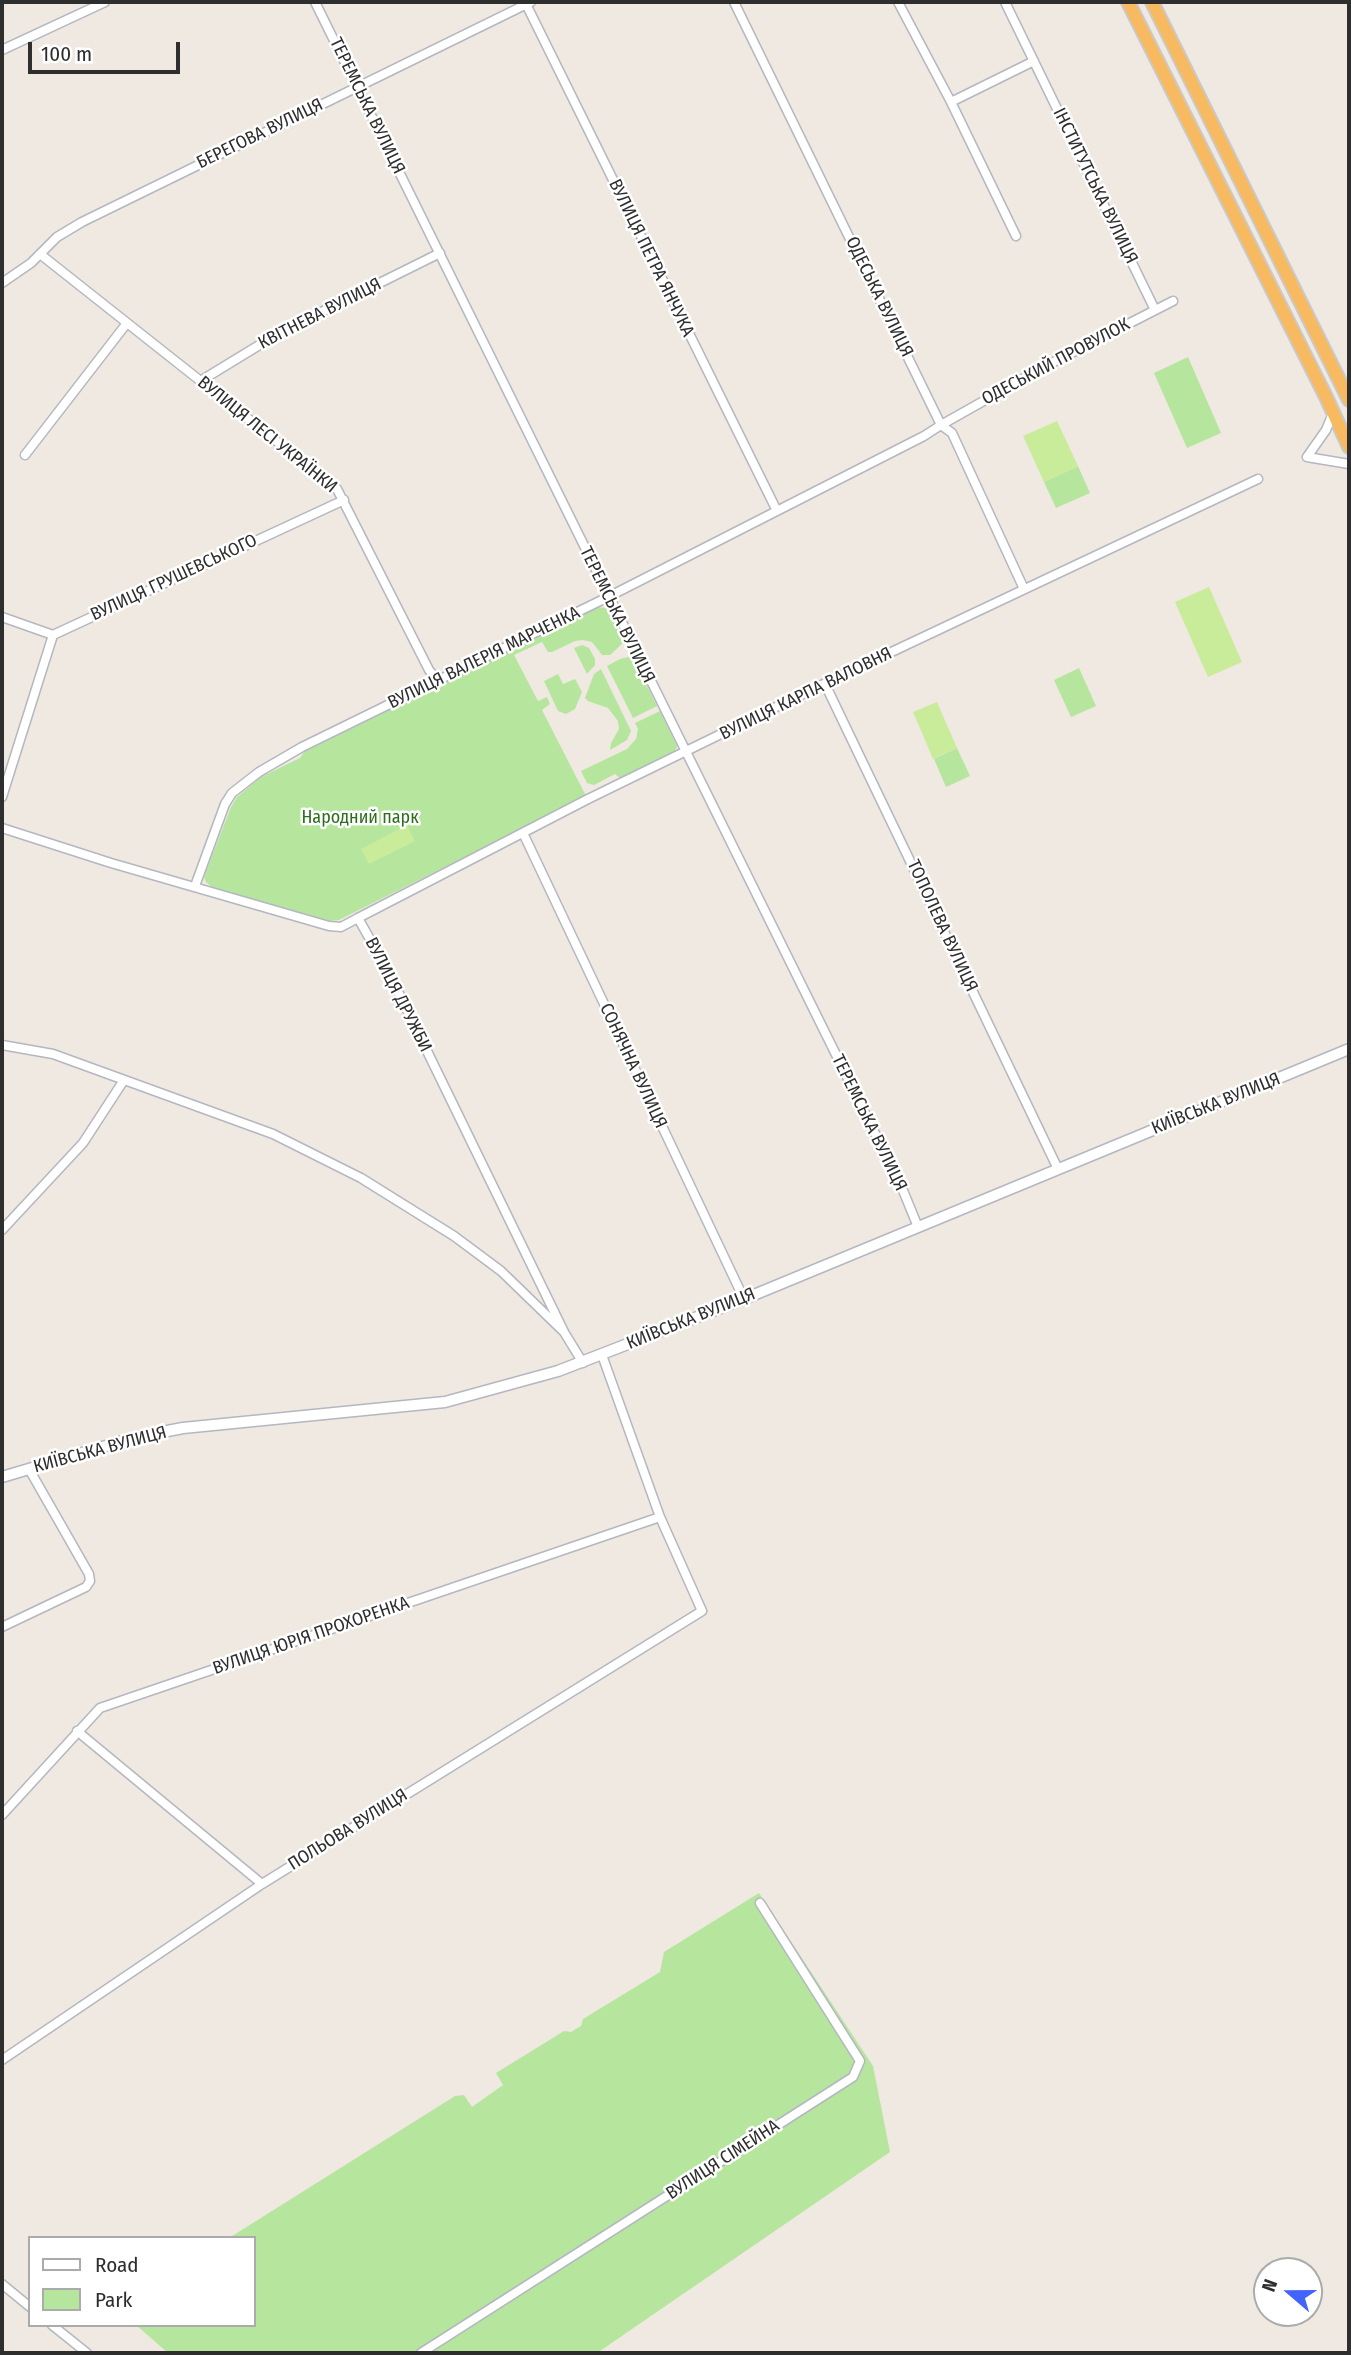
<!DOCTYPE html>
<html>
<head>
<meta charset="utf-8">
<style>
	body { margin:0 }
	#map { position:relative; width:1351px; height:2355px; overflow:hidden; background:#efe9e1; font-family:"Fira Sans Condensed",sans-serif }
	canvas { display:block }
	.frame { position:absolute; inset:0; border:4px solid #2e2e2e; pointer-events:none }
	.legend { position:absolute; left:28px; top:2236px; width:228px; height:91px; box-sizing:border-box; background:#fff; border:2px solid #ababab; margin:0; padding:9px 12px; list-style:none; font-size:21px; color:#2e2e2e }
	.legend li { display:flex; align-items:center; gap:14px; height:35px }
	.legend b { width:35px; border:2px solid #ababab }
	.north { position:absolute; left:1253px; top:2257px; width:70px; height:70px; box-sizing:border-box; background:#fff; border:2px solid #ababab; border-radius:50%; rotate:290deg; font-size:19px; font-weight:700; line-height:28px; text-align:center; color:#2e2e2e }
	.north::after { content:''; display:block; margin:auto; width:24px; height:32px; background:#4264fb; clip-path:polygon(50% 0,100% 100%,50% 72%,0 100%) }
	.scale { position:absolute; left:28px; top:42px; width:152px; height:32px; box-sizing:border-box; border:4px solid #2e2e2e; border-top:0; padding-left:9px; font-size:21px; line-height:24px; white-space:nowrap; color:#2e2e2e; -webkit-text-stroke:5px #fff; paint-order:stroke }
</style>
</head>
<body>
<div id="map">
<canvas width="1351" height="2355"></canvas>
<div class="frame"></div>
<ul class="legend">
<li><b style="height:9px;background:#fff"></b>Road</li>
<li><b style="height:19px;background:#b6e59e"></b>Park</li>
</ul>
<div class="north">N</div>
<div class="scale">100 m</div>
</div>
<script>
const ctx = document.querySelector('canvas').getContext('2d');
ctx.lineJoin = 'round';
function fill(path, color) { ctx.fillStyle = color; ctx.fill(path, 'evenodd'); }
const toPath = rows => new Path2D(rows.map(r => 'M' + r).join(''));
function stroke(path, color, width, dash) { ctx.strokeStyle = color; ctx.lineWidth = width; ctx.lineCap = dash ? 'butt' : 'round'; ctx.setLineDash(dash || []); ctx.stroke(path); }
function drawText(font, color, halo, rows, align = 'center') {
  ctx.font = font + ' "Fira Sans Condensed",sans-serif'; ctx.lineWidth = 5; ctx.setLineDash([]); ctx.textBaseline = 'middle'; ctx.strokeStyle = halo; ctx.fillStyle = color; for (const [text, x, y, turn = 0] of rows) {
    ctx.save(); ctx.translate(x, y); ctx.rotate((+turn || 0) * Math.PI / 180); ctx.textAlign = isNaN(turn) ? turn : align; if (halo) ctx.strokeText(text, 0, 0); ctx.fillText(text, 0, 0); ctx.restore();
  }
}
const green = toPath([
	[1188,357,1221,433,1187,448,1154,373],
	[1078,466,1090,493,1056,508,1044,482],
	[598,607,606,608,609,612,624,642,610,655,602,655,592,642,583,640,575,641,552,652,548,652,542,642,514,655,538,701,547,697,550,704,542,710,586,796,339,920,329,921,314,917,212,887,206,882,204,877,231,807,237,797,261,777,300,758,304,752],
	[582,645,589,648,595,659,595,665,587,674,574,648],
	[632,656,657,706,633,718,607,666,620,659],
	[1079,668,1096,706,1071,717,1054,680],
	[601,669,631,731,627,740,610,750,611,743,619,729,618,721,608,708,588,701,585,698,594,674],
	[558,674,563,684,575,679,582,692,575,709,566,714,558,711,544,681],
	[660,711,677,746,675,753,621,779,615,774,594,785,587,783,581,771,627,749,636,739,638,729,635,723],
	[957,748,970,776,946,787,934,759],
	[759,1893,873,2066,890,2152,597,2353,168,2353,136,2325,254,2325,254,2238,229,2238,455,2096,464,2095,472,2107,503,2085,496,2073,564,2031,571,2032,581,2026,583,2019,660,1972,664,1952]
]);
const pitch = toPath([
	[1057,421,1078,466,1044,482,1023,436],
	[1209,587,1242,662,1208,677,1175,602],
	[937,702,957,748,933,759,913,712],
	[407,825,415,841,369,864,361,849]
]);
const minor = toPath([
	[315,2,902,1188,918,1227],
	[734,2,941,425,952,433,1024,589],
	[898,2,951,102,1016,236],
	[1005,2,1155,310],
	[526,4,777,511],
	[2,50,105,2],
	[951,102,1034,61],
	[40,254,337,489,429,670,438,681],
	[2,283,31,263,57,237,82,222,531,2],
	[202,380,279,333,440,253],
	[25,455,127,323],
	[1307,457,1326,430,1333,413],
	[1307,457,1349,464],
	[2,617,53,635,344,500],
	[825,684,1058,1169],
	[2,797,53,635],
	[2,828,111,863,329,926,341,927,358,918,389,973,564,1332],
	[523,833,744,1299],
	[195,886,225,804,232,793,259,772,302,747,608,597,924,436,941,425,1042,368,1173,301],
	[358,918,588,799,811,690,1258,479],
	[2,1045,53,1054,273,1134,361,1178,454,1236,501,1271,564,1332,583,1363],
	[2,1230,83,1143,124,1080],
	[2,1627,86,1587,90,1581,89,1574,29,1469],
	[77,1731,262,1884],
	[2,1815,100,1708,660,1517],
	[2,2060,262,1884,702,1611,660,1517,602,1355],
	[2,2284,30,2307],
	[52,2325,87,2353],
	[421,2353,853,2077,860,2061,760,1903]
]);
const tertiary = toPath([
	[2,1477,136,1437,183,1428,445,1402,558,1371,744,1299,1349,1049]
]);
const trunk = toPath([
	[1128,2,1326,397,1349,447],
	[1152,2,1349,400]
]);
const streetNames = [
	["ТЕРЕМСЬКА ВУЛИЦЯ",367,106,64],
	["БЕРЕГОВА ВУЛИЦЯ",260,134,-26],
	["ІНСТИТУТСЬКА ВУЛИЦЯ",1095,186,64],
	["ВУЛИЦЯ ПЕТРА ЯНЧУКА",651,258,64],
	["ОДЕСЬКА ВУЛИЦЯ",879,297,64],
	["КВІТНЕВА ВУЛИЦЯ",320,314,-27],
	["ОДЕСЬКИЙ ПРОВУЛОК",1056,362,-28],
	["ВУЛИЦЯ ЛЕСІ УКРАЇНКИ",267,435,39],
	["ВУЛИЦЯ ГРУШЕВСЬКОГО",174,578,-25],
	["ТЕРЕМСЬКА ВУЛИЦЯ",617,615,64],
	["ВУЛИЦЯ ВАЛЕРІЯ МАРЧЕНКА",484,658,-26],
	["ВУЛИЦЯ КАРПА ВАЛОВНЯ",806,694,-26],
	["ТОПОЛЕВА ВУЛИЦЯ",942,926,65],
	["ВУЛИЦЯ ДРУЖБИ",398,995,63],
	["СОНЯЧНА ВУЛИЦЯ",633,1066,65],
	["КИЇВСЬКА ВУЛИЦЯ",1216,1104,-22],
	["ТЕРЕМСЬКА ВУЛИЦЯ",869,1123,64],
	["КИЇВСЬКА ВУЛИЦЯ",691,1319,-22],
	["КИЇВСЬКА ВУЛИЦЯ",100,1450,-15],
	["ВУЛИЦЯ ЮРІЯ ПРОХОРЕНКА",311,1636,-19],
	["ПОЛЬОВА ВУЛИЦЯ",348,1830,-32],
	["ВУЛИЦЯ СІМЕЙНА",723,2160,-33]
];
const parkNames = [
	["Народний парк",360,818]
];
fill(green, '#b6e59e');
fill(pitch, '#c9ec9a');
stroke(minor, '#b4b7c1', 11);
stroke(tertiary, '#b4b7c1', 13);
stroke(trunk, '#c9c9c9', 16);
stroke(minor, '#fff', 8);
stroke(tertiary, '#fff', 10);
stroke(trunk, '#f8ba60', 12);
drawText('18px', '#2e2e2e', '#fff', streetNames);
drawText('18px', '#2c6e1b', '#fff', parkNames);
</script>
</body>
</html>
